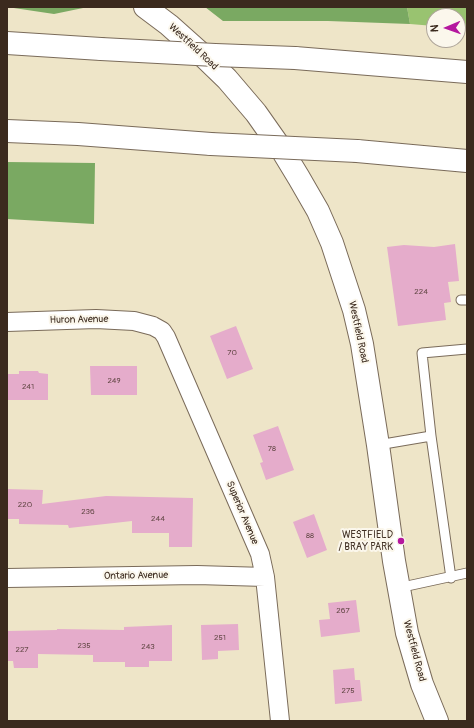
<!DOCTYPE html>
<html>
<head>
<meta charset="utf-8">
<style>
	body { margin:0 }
	#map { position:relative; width:474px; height:728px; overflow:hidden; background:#eee5c8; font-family:Pangolin,sans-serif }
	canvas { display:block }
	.frame { position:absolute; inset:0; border:8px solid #3b2a1e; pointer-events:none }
	.north { position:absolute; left:426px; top:8px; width:40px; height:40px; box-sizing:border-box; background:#fbf7ec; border:1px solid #aea59a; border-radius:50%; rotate:268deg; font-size:11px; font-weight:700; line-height:16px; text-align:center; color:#3b2a1e }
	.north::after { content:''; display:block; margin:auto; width:14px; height:18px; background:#b5179e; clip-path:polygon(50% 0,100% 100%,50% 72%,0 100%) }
</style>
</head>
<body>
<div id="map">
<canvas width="474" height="728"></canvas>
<div class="frame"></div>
<div class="north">N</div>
</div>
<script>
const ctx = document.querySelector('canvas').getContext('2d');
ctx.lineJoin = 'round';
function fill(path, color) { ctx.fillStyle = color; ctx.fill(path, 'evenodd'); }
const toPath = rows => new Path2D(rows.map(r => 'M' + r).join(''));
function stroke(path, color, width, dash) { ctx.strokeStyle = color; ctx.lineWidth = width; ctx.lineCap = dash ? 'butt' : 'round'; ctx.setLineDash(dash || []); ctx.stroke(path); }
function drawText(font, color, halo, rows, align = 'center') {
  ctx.font = font + ' Pangolin,sans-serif'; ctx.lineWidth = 4; ctx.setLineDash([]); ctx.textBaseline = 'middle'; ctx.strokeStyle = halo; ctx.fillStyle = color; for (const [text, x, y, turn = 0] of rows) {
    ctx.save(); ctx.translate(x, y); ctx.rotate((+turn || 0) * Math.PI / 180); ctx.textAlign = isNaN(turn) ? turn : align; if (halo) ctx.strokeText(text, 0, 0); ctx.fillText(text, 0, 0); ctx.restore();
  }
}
const green = toPath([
	[407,7,467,7,467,27,458,27,458,16,434,16,434,26,410,24]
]);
const forest = toPath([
	[7,7,88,7,54,14],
	[205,7,407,7,410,24,328,21,223,21],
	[7,162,95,163,94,224,7,219]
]);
const building = toPath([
	[455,244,459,281,448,282,451,302,444,303,446,320,398,326,387,247,404,245,434,247],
	[236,326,253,369,227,379,210,336],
	[90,366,137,366,137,395,91,395],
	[19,371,38,371,39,373,48,374,48,400,7,400,7,374,19,374],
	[278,426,294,470,266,480,260,463,263,462,253,435],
	[7,489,43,490,42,504,106,496,193,498,192,547,169,547,169,533,132,533,132,521,69,528,68,525,19,524,19,519,7,519],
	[314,514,327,550,307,558,293,522],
	[356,600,360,632,321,637,319,620,330,619,328,603],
	[238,624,239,650,218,651,218,659,202,660,201,625],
	[172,625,172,661,149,661,149,667,125,667,125,662,93,662,93,655,38,654,38,668,14,668,13,661,7,661,7,631,57,630,57,629,124,630,124,627],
	[354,668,355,680,360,680,362,701,335,704,333,670]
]);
const service = toPath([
	[461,300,467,300],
	[431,436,451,578],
	[378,445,431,436,422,353,467,349],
	[398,588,467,573]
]);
const minor = toPath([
	[7,322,96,319,134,321,153,326,162,331,166,337,260,554,265,577,280,721],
	[7,578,197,575,265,577]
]);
const secondary = toPath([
	[145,7,169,25,197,50,227,79,256,113,282,150,299,178,318,211,332,243,354,310,362,344,378,445,394,561,407,633,422,684,437,721]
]);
const motorway = toPath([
	[7,43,101,49],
	[295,58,467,72],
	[7,131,78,134,211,144],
	[357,151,467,161]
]);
const motorwayBridge = toPath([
	[101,49,215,55,295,58],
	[211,144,357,151]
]);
const markers = [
	[401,541,4,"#b5179e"]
];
const numberNames = [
	["224",421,292],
	["70",232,353],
	["249",114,381],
	["241",28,387],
	["78",272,449],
	["220",25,505],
	["236",88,512],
	["244",158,519],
	["88",310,536],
	["267",343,611],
	["251",220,638],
	["235",84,646],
	["243",148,647],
	["227",22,650],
	["275",348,691]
];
const streetNames = [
	["Westfield Road",193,47,43],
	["Huron Avenue",79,320,-1],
	["Westfield Road",358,332,78],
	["Superior Avenue",242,513,67],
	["Ontario Avenue",136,576,-1],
	["Westfield Road",414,651,75]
];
const poiNames = [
	["WESTFIELD",393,535],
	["/ BRAY PARK",393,547]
];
fill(green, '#99c370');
fill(forest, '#7aa962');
fill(building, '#e5accb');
stroke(service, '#7a6b5a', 11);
stroke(minor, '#7a6b5a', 20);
stroke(secondary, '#7a6b5a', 24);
stroke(motorway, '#7a6b5a', 24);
stroke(service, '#fff', 9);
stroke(minor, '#fff', 18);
stroke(secondary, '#fff', 22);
stroke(motorway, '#fff', 22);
stroke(motorwayBridge, '#7a6b5a', 24, []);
stroke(motorwayBridge, '#fff', 22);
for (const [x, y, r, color] of markers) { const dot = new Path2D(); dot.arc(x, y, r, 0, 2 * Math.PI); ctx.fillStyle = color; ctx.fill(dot); stroke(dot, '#fbf7ec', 1.5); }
drawText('8px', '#664a49', null, numberNames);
drawText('10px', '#3b2a1e', '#fbf7ec', streetNames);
drawText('10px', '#3b2a1e', '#fbf7ec', poiNames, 'right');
</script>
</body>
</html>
